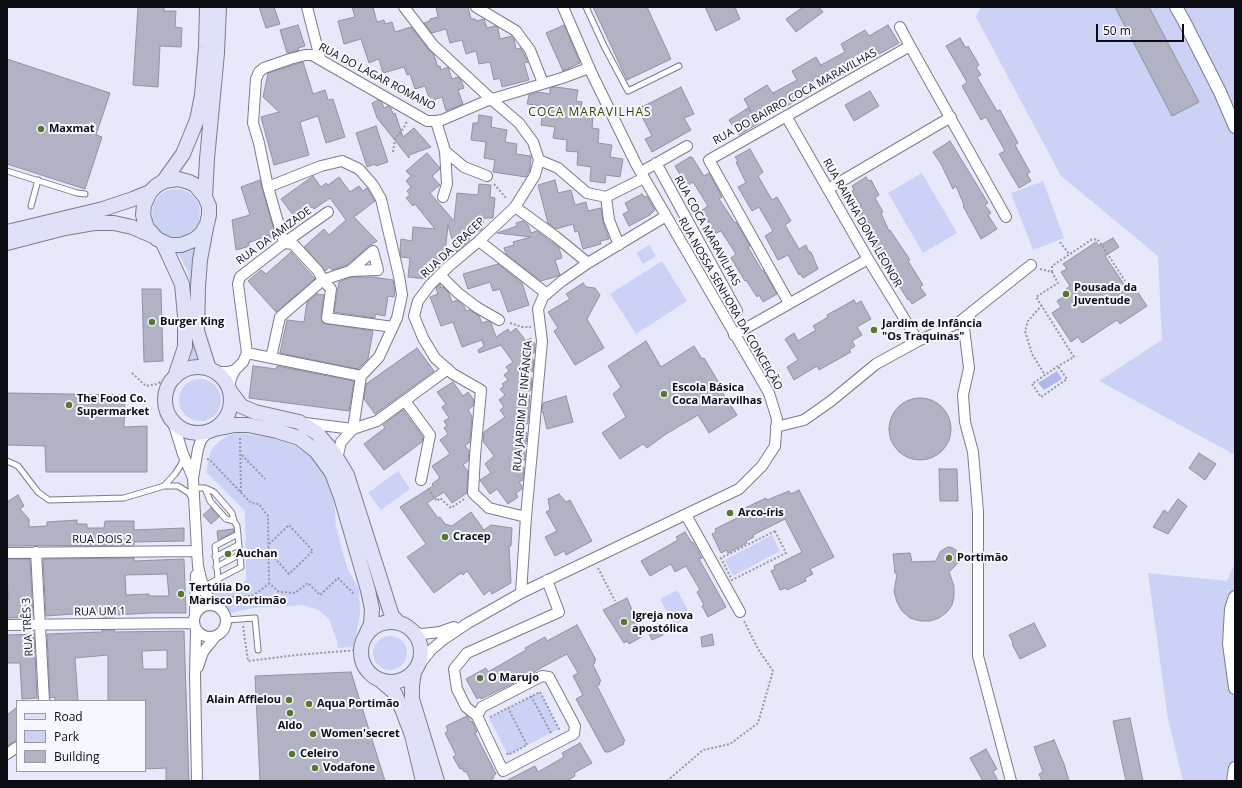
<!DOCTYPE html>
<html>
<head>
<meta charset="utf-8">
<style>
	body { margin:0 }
	#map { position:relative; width:1242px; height:788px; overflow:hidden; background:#e7e9fb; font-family:"Open Sans",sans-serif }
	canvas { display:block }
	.frame { position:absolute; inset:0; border:8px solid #0c0d13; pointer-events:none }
	.legend { position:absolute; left:16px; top:700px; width:130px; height:72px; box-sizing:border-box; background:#f6f7ff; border:1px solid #9899a1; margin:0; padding:5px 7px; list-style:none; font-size:12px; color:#0c0d13 }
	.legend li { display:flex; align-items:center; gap:8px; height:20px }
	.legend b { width:20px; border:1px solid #9899a1 }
	.scale { position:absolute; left:1096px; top:24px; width:88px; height:18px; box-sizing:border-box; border:2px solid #0c0d13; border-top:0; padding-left:5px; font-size:12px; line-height:14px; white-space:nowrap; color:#0c0d13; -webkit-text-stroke:3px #f6f7ff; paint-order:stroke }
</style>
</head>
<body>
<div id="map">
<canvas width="1242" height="788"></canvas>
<div class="frame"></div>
<ul class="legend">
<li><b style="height:5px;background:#dfe1f8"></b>Road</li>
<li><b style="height:11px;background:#ccd1f6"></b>Park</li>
<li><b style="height:11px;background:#b1b3c4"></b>Building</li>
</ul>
<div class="scale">50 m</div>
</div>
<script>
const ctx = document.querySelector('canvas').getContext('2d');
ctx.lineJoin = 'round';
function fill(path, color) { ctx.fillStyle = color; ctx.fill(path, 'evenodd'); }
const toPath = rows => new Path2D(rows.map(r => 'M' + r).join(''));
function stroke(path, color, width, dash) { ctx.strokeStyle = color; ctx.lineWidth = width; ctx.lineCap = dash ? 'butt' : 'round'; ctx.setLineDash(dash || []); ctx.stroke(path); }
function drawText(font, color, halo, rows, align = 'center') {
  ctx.font = font + ' "Open Sans",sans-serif'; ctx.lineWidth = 4; ctx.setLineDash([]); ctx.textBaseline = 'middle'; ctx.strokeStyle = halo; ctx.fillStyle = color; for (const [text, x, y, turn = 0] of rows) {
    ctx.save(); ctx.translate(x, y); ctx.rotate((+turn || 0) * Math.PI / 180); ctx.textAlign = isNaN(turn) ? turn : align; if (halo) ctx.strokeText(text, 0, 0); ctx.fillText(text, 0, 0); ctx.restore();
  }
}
const green = toPath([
	[981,7,1235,7,1235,455,1099,381,1162,340,1158,256,1061,176,976,17],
	[922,173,957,233,923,253,888,193],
	[1043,181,1064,238,1033,250,1011,193],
	'152 213a24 24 0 1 1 48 0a24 24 0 1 1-48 0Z',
	[199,241,201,362,190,364,193,328,191,289,188,272,182,260,177,253,194,249],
	[649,245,656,256,643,264,636,253],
	[662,261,687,301,636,334,610,294],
	'179 400a21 21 0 1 1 42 0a21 21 0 1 1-42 0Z',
	[237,433,275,438,295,446,310,456,326,476,334,499,336,527,347,568,359,589,360,614,354,647,338,648,337,641,329,619,319,610,303,605,253,608,231,613,218,601,213,594,214,588,219,585,233,589,241,585,246,579,245,511,206,472,210,453,215,445,227,436],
	[398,471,410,489,381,510,368,493],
	[772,535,780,551,733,576,725,560],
	[1235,563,1235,781,1183,781,1168,719,1148,573,1227,581],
	[677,590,691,616,674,625,660,599],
	'373 653a17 17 0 1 1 34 0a17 17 0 1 1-34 0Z',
	[540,692,559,729,508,755,489,718]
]);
const water = toPath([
	[1057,371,1062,379,1044,390,1038,383]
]);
const building = toPath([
	[138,7,164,7,164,11,176,11,175,27,182,28,181,47,160,46,158,87,133,85,138,7],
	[259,7,274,7,280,24,266,28,259,7],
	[352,7,373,7,377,22,384,20,385,24,392,22,395,32,411,27,428,49,434,55,438,67,440,66,441,70,448,67,452,79,458,77,461,80,464,88,458,90,463,104,446,111,442,97,430,101,425,86,415,89,410,74,407,75,404,67,383,73,379,59,369,63,361,39,344,44,338,21,355,17,352,7],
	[436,7,468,7,471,19,475,19,476,21,484,19,487,28,495,26,498,28,500,39,512,36,514,39,516,49,521,48,528,62,524,63,529,80,502,87,500,78,494,80,490,62,479,64,476,51,466,54,462,40,450,43,446,29,432,33,424,23,430,21,430,19,438,17,436,7],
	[593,7,647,7,671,59,627,80,593,7],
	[705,7,735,7,740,19,716,31,705,7],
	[803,7,819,7,823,12,796,32,786,19,803,7],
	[1115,7,1149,7,1199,102,1172,116,1115,7],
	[298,25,305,46,298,48,299,50,287,53,280,30,298,25],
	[564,25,580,63,563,71,546,33,564,25],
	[888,25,899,43,879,54,874,46,850,60,854,68,831,82,825,73,802,87,806,95,782,109,777,101,753,115,744,99,767,85,774,95,773,93,797,80,792,71,816,57,822,67,821,65,845,52,841,44,865,30,869,36,888,25],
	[960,38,966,48,968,46,979,65,976,67,981,75,977,77,997,111,1000,110,1018,143,1015,145,1030,172,1027,174,1031,181,1019,188,999,154,1005,151,986,117,981,120,962,86,967,82,946,46,960,38],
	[7,59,110,93,96,135,102,137,85,189,7,164,7,59],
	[303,62,313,94,325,90,328,100,333,99,345,137,326,143,318,116,300,122,309,155,274,165,261,117,279,112,263,97,268,73,303,62],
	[556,87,578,90,576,101,582,102,580,114,593,116,592,128,599,129,598,143,612,145,610,157,623,159,620,177,606,175,605,183,590,181,591,167,577,165,578,152,566,151,567,140,553,138,555,127,541,125,544,106,527,104,529,95,538,92,550,94,550,88,556,87],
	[681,87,694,114,684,118,691,130,652,152,645,139,652,136,638,109,681,87],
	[870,91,879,106,854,121,845,105,870,91],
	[378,100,382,103,384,108,388,106,391,108,393,114,395,113,403,137,414,128,431,147,409,155,409,158,377,118,372,103,378,100],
	[748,108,759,123,739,135,729,120,748,108],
	[479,115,492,117,491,127,507,130,505,142,517,144,516,154,531,156,530,169,526,177,493,172,495,160,484,158,486,142,471,140,473,123,478,123,479,115],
	[376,126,388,162,376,166,375,164,367,167,356,133,376,126],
	[950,141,988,203,985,205,991,213,988,215,997,229,981,239,963,206,964,205,956,186,953,189,941,164,933,152,950,141],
	[750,149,763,172,758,176,772,200,777,197,791,221,785,225,799,249,806,245,809,252,811,252,818,269,803,278,800,273,799,275,788,255,778,260,765,236,773,231,759,207,752,211,738,187,746,183,736,162,738,161,735,157,750,149],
	[427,153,440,168,440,169,432,176,440,185,430,193,454,221,457,193,478,195,479,184,491,185,490,197,495,198,493,218,484,218,482,229,480,231,471,230,469,241,456,252,448,225,444,262,427,279,408,277,410,258,401,257,400,251,401,239,412,241,413,227,435,229,415,204,413,206,406,198,410,195,407,191,411,187,406,181,411,176,406,171,427,153],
	[690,157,690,158,692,157,704,176,709,173,722,197,719,199,735,223,736,222,750,246,748,247,762,271,763,270,777,294,763,302,759,295,757,297,746,280,745,281,737,268,731,258,736,254,721,231,716,233,711,227,702,210,708,206,693,182,687,186,679,173,675,166,690,157],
	[313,176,321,187,326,183,328,185,339,177,350,192,359,186,363,191,367,188,375,201,354,217,377,241,369,246,347,265,332,270,330,267,325,271,304,247,324,229,329,235,346,220,330,198,314,209,312,207,302,214,299,211,293,215,281,199,313,176],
	[866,177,869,181,871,180,879,195,875,198,883,212,881,213,889,231,890,230,910,260,908,261,923,285,920,287,926,295,912,304,909,299,908,300,875,248,858,213,860,212,857,208,861,206,852,191,854,189,852,186,866,177],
	[260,180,276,237,271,239,269,235,248,243,250,246,236,250,232,220,250,215,241,187,260,180],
	[555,180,558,193,571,190,575,205,586,202,588,211,601,208,603,222,609,239,600,241,601,244,583,249,578,231,575,232,573,224,556,229,548,223,538,185,555,180],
	[642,194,645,197,647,196,655,210,650,215,629,226,623,214,629,211,625,203,642,194],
	[523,221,528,225,531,233,537,231,559,248,562,258,555,260,560,275,558,276,541,281,506,254,504,248,514,245,513,242,531,237,497,233,517,226,516,223,523,221],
	[1113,238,1119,247,1105,256,1125,286,1131,282,1147,306,1120,324,1117,320,1082,343,1078,337,1071,342,1052,313,1061,307,1057,301,1068,294,1065,290,1070,286,1061,272,1067,269,1063,264,1096,242,1099,246,1113,238],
	[291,252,315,279,276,312,248,281,261,270,266,274,291,252],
	[498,264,522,283,529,305,508,312,500,289,493,291,490,282,468,289,463,274,498,264],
	[351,277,373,277,393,280,395,291,394,297,388,296,385,316,375,314,375,318,334,312,339,282,351,277],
	[583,283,586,287,595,288,600,295,587,319,604,348,575,365,554,331,558,328,548,312,570,299,566,294,583,283],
	[440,284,441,288,443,287,449,293,452,302,457,300,464,306,466,311,470,310,479,316,482,323,488,321,491,323,496,337,508,329,510,333,516,328,526,341,531,338,535,344,535,352,530,355,534,361,533,371,528,374,532,379,531,390,527,392,530,396,528,423,522,427,527,433,526,443,521,446,525,452,525,460,520,463,524,468,523,480,519,482,522,486,522,489,516,493,518,497,508,504,497,489,490,494,480,480,491,473,485,464,494,456,483,441,484,432,505,417,500,410,504,407,499,400,505,395,500,389,504,386,502,384,508,380,504,375,509,371,506,367,513,362,501,345,479,353,478,350,484,346,482,340,462,347,453,322,441,326,430,297,438,294,436,288,440,284],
	[142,289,161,289,163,361,144,362,142,289],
	[317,294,324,295,321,317,323,323,373,331,368,359,358,369,280,353,287,320,304,322,307,302,317,294],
	[854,300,856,304,861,301,871,319,857,327,862,335,852,341,855,346,849,350,851,352,819,370,817,366,794,380,787,367,798,360,785,339,794,333,798,341,816,330,813,326,828,317,827,315,854,300],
	[646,341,661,367,694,346,702,359,704,358,724,391,722,392,737,415,709,433,698,415,666,434,647,448,643,444,620,459,602,433,626,417,613,394,621,387,608,366,646,341],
	[417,348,434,371,375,414,364,399,366,384,417,348],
	[253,366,276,369,277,366,354,381,349,411,249,398,253,366],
	[453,382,463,396,468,392,474,400,473,406,468,410,472,416,470,442,465,446,469,451,468,461,463,465,468,471,467,493,452,503,444,492,427,503,438,518,440,517,445,524,452,526,471,512,484,530,491,525,512,528,511,546,509,546,511,583,492,594,490,590,484,595,467,571,463,575,461,573,434,593,407,557,426,544,400,507,433,486,432,484,440,478,432,466,450,454,440,440,448,434,444,428,447,426,444,421,449,418,442,407,446,404,437,392,453,382],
	[7,393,125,395,124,427,147,426,147,472,46,472,45,446,7,445,7,393],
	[566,396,573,422,547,429,543,412,542,413,543,403,566,396],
	'889 429a31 31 0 1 1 62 0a31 31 0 1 1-62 0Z',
	[403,410,423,437,422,442,384,470,364,444,385,428,383,425,403,410],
	[1199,453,1216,464,1205,480,1189,468,1199,453],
	[939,469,957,469,958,501,940,501,939,469],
	[799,490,834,557,810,569,813,574,805,578,806,581,787,590,786,588,780,590,771,571,775,569,774,566,802,552,785,519,753,535,754,537,746,541,747,543,728,553,727,550,721,553,712,534,716,532,715,529,743,515,742,513,746,511,745,508,766,498,767,500,789,491,791,494,799,490],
	[559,494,566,502,570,500,592,541,566,555,564,551,555,556,545,537,557,531,546,512,550,510,548,499,559,494],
	[18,495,24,506,20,509,29,519,29,527,47,526,47,522,77,520,77,524,87,524,87,528,104,528,105,521,134,521,134,530,184,528,184,541,134,542,134,545,7,546,7,502,18,495],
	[1178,499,1187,506,1168,534,1153,527,1164,510,1168,513,1178,499],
	[211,508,219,517,211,524,203,515,211,508],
	[233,529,234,532,218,540,217,531,233,529],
	[685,532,692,543,693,542,702,558,699,559,726,607,708,617,702,606,704,605,697,592,700,590,686,566,675,572,671,564,650,576,641,561,678,540,676,537,685,532],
	[948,547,953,548,957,551,959,560,957,564,949,572,954,586,954,596,952,605,947,612,939,618,930,621,920,621,910,618,902,611,897,602,894,592,897,574,895,573,893,554,910,553,912,562,936,561,940,552,944,549,948,547],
	[134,558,134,561,184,559,186,613,150,613,114,615,114,617,102,617,101,612,46,616,43,559,134,558],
	[167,574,169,596,149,596,149,594,126,595,125,575,167,574],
	[7,559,30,559,33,617,7,618,7,599,8,599,7,559],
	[627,598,643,636,629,644,627,641,624,643,603,610,627,598],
	[1034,623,1046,646,1020,659,1012,644,1013,643,1009,635,1034,623],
	[658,624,663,635,652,640,647,629,658,624],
	[577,625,596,660,594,661,595,663,593,665,601,681,599,682,600,684,597,686,625,741,623,742,624,744,609,752,605,752,576,699,583,695,573,676,578,673,567,654,537,670,534,673,481,699,480,697,477,699,466,679,486,668,488,672,526,650,525,648,545,637,547,641,577,625],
	[102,630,114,630,115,632,184,631,189,781,166,781,166,768,145,769,145,701,108,701,108,655,75,658,78,701,55,701,55,697,50,698,47,634,102,632,102,630],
	[167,650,167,669,143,669,142,651,167,650],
	[34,634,37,698,22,699,20,663,7,663,7,635,34,634],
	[712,634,714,645,702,647,701,637,712,634],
	[351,672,385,781,260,781,255,676,351,672],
	[17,707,17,740,7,746,7,715,17,707],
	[467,716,471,722,472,721,477,732,475,733,496,774,493,776,494,778,489,781,471,781,466,771,464,772,462,768,460,769,453,757,456,755,445,733,448,731,446,726,467,716],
	[1130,718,1143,781,1126,781,1113,721,1130,718],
	[1054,740,1064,764,1069,781,1042,781,1039,774,1043,772,1034,747,1054,740],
	[580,743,592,763,574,773,575,776,567,781,506,781,535,766,538,772,564,757,562,753,580,743],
	[986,749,997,769,993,771,998,781,983,781,970,758,986,749]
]);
const path = toPath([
	[393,152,395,139,405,126,407,121],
	[494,184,507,199],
	[1060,242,1069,254],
	[1040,269,1052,272,1058,283,1036,297,1074,357,1058,366,1032,384,1041,397,1067,379,1058,366],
	[1052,272,1052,266,1091,240,1097,239,1101,244,1125,281],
	[1042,305,1028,321,1025,331,1032,354,1045,375],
	[510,323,522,327,531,327],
	[132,373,146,386,157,384,163,380],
	[240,438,241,493],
	[242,455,265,479],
	[207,459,210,460,251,503,259,504,268,516,269,583,279,592,295,593,308,583,320,595,338,578,353,593,355,593],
	[428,489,437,501,440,498,451,508,464,499],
	[775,531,786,553,732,580,721,558,775,531],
	[269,544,289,525,313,551,289,574,270,553],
	[598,568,615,601],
	[224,597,252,596,269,584],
	[243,626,248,661,296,655,357,650],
	[531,696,551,733],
	[490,717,540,692,559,729,557,730],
	[507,753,508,755,527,745,508,708],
	[667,781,703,750,730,744,758,723,773,671,758,649,744,621]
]);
const service = toPath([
	[586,7,604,46,628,91,679,66],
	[7,171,77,193,85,194],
	[31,206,38,180],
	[183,457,182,463,175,474,164,486,178,486,189,493,192,499],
	[7,461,18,466,38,492,49,500,124,498,164,486],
	[194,488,205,488,214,492,232,513,234,521,237,526,241,567,218,579],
	[205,488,210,501,226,519,234,521],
	[215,557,238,545],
	[216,567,239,555],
	[203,587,218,579,215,546,238,534],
	[227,620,255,618,258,650]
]);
const minor = toPath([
	[307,7,320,58],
	[404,7,433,45,491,99,519,123,533,142,539,160,558,168,587,193,606,197,644,178],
	[476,7,516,31,530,50,543,83],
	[910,46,1006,217],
	[786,116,868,259,918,341],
	[436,121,445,151,447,184,443,197],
	[445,151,464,167,487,176],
	[656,163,737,311],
	[641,172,687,146],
	[268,187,321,166,342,161,359,169,373,185,381,199,399,276,402,295,397,318,379,357,361,376,353,429,305,423],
	[828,189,951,117],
	[606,197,609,220,619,245],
	[515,207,555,236,588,263],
	[479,241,547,294],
	[440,275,458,293,478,308,499,320],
	[789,303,709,160,910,46,900,27],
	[963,320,969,368,963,395,965,422,973,452,978,512,978,656,1011,781],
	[393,327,327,318,331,289,323,280,318,271,293,244,284,243,268,187,259,143,253,123,256,79,259,72,264,68,290,59,305,55,312,55,427,121,436,121,442,120,486,101,562,78,589,68],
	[734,335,868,259],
	[247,353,238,284,240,277,284,243,328,212],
	[271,358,280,317,323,280,350,271,378,270,373,251,350,271],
	[215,372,228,372,235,370],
	[229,388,231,378,235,370,243,362,247,353,361,376],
	[405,401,430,435,421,480],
	[173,422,183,454,193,478],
	[776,427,804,420,831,401,876,364,918,341,958,323,1031,265],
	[208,432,201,440,198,449,193,478,197,551,198,566,203,587,207,596,220,608],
	[337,459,341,442,353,429,377,421,448,369],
	[686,515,740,612],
	[526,517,489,508,473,493,475,456,481,390,453,374,435,358,423,338,414,316,418,301,430,285,448,267,479,241,515,207,535,175,539,160],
	[36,552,44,701],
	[7,553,197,551],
	[521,593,526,517,542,341,538,309,543,297,562,281,588,263,666,216],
	'194 621a16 16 0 1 1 32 0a16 16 0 1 1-32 0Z',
	[195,614,196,575],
	[7,625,193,623],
	[196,631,195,675,197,781],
	[414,632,422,634,440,632,454,627],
	[418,666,431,650,444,639,468,623,521,593,739,489,762,466,775,446,777,419,769,393,636,164,592,74,563,7],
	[198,667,203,652,215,637],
	[477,716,482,707,542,676,549,677,575,726,574,734,503,771,477,716,466,707,457,689,454,669,467,653,559,612,547,580],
	[7,754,17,747]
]);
const tertiary = toPath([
	[1176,7,1184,21,1220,92,1235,127],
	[1235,597,1231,609,1229,644,1235,688],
	[1233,781,1235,768]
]);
const secondary = toPath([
	[163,182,183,154,197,120,202,95,206,47,207,7],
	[205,197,207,159,217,53,219,7],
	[206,228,200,260,198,287,197,331,209,369],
	[7,232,103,209,133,199,150,192,156,186,164,181,178,179,189,182,195,185,205,197,209,206,209,215,207,224,202,233,194,240,181,245,170,245,157,239,147,228,143,215,144,205,150,192],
	[7,243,65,228,94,223,114,223,132,227,153,236],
	[163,243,182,284,185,316,185,347,175,377],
	'165 400a33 33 0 1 1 66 0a33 33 0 1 1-66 0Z',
	[230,391,241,406,255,412,299,422,317,433,333,452,347,475,392,616,399,623],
	[215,429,235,425,248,425,277,431,299,438,316,451,332,473,341,497,368,590,372,609,371,624,364,639],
	'361 652a30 30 0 1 1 60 0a30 30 0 1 1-60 0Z',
	[414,672,412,685,412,699,437,781],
	[380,680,394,692,402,709,412,735,423,781]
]);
const markers = [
	[41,129,4,"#56772e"],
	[1066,294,4,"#56772e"],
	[152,322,4,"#56772e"],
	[874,330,4,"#56772e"],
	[664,394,4,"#56772e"],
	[69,405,4,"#56772e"],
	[730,513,4,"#56772e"],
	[445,537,4,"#56772e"],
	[228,554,4,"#56772e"],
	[949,558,4,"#56772e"],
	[181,594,4,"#56772e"],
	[624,622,4,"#56772e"],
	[480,678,4,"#56772e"],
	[289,700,4,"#56772e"],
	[309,704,4,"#56772e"],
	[290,713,4,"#56772e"],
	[313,734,4,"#56772e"],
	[292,754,4,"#56772e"],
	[315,768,4,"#56772e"]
];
const streetNames = [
	["RUA DO LAGAR ROMANO",377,77,28],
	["RUA DO BAIRRO COCA MARAVILHAS",795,97,-29],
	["RUA RAINHA DONA LEONOR",862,223,60],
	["RUA COCA MARAVILHAS",707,231,61],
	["RUA DA AMIZADE",274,236,-36],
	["RUA DA CRACEP",453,248,-43],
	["RUA NOSSA SENHORA DA CONCEIÇÃO",730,304,60],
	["RUA JARDIM DE INFÂNCIA",523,406,-85],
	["RUA DOIS 2",102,540],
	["RUA UM 1",100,612,-1],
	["RUA TRÊS 3",28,627,-93]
];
const poiNames = [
	["Maxmat",49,129],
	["Pousada da",1074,288],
	["Juventude",1074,301],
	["Burger King",160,322],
	["Jardim de Infância",882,324],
	["\"Os Traquinas\"",882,337],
	["Escola Básica",672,388],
	["Coca Maravilhas",672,401],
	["The Food Co.",77,399],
	["Supermarket",77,412],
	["Arco-íris",738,513],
	["Cracep",453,537],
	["Auchan",236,554],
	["Portimão",957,558],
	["Tertúlia Do",189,588],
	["Marisco Portimão",189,601],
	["Igreja nova",632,616],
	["apostólica",632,629],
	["O Marujo",488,678],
	["Alain Afflelou",281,700,"right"],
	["Aqua Portimão",317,704],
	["Aldo",290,726,"center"],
	["Women'secret",321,734],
	["Celeiro",300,754],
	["Vodafone",323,768]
];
const neighbourhoodNames = [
	["COCA MARAVILHAS",590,113]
];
fill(green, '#ccd1f6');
fill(water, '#b1b7ee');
fill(building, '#b1b3c4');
stroke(building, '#9092a3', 1);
stroke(service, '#7a7c8b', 7);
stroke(minor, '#7a7c8b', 12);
stroke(tertiary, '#7a7c8b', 14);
stroke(secondary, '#7a7c8b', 16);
stroke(path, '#9597a4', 2, [2, 2]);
stroke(service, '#fff', 5);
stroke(minor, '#fff', 10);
stroke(tertiary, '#fff', 12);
stroke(secondary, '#dfe1f8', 14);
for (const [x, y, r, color] of markers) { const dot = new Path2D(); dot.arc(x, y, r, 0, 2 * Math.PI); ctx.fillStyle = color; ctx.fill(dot); stroke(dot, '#f6f7ff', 1.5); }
drawText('11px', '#0c0d13', '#f6f7ff', streetNames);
drawText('bold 11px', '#0c0d13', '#f6f7ff', poiNames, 'left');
ctx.letterSpacing = '1px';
drawText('12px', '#2e4a01', '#f6f7ff', neighbourhoodNames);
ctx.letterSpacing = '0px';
</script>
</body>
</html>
